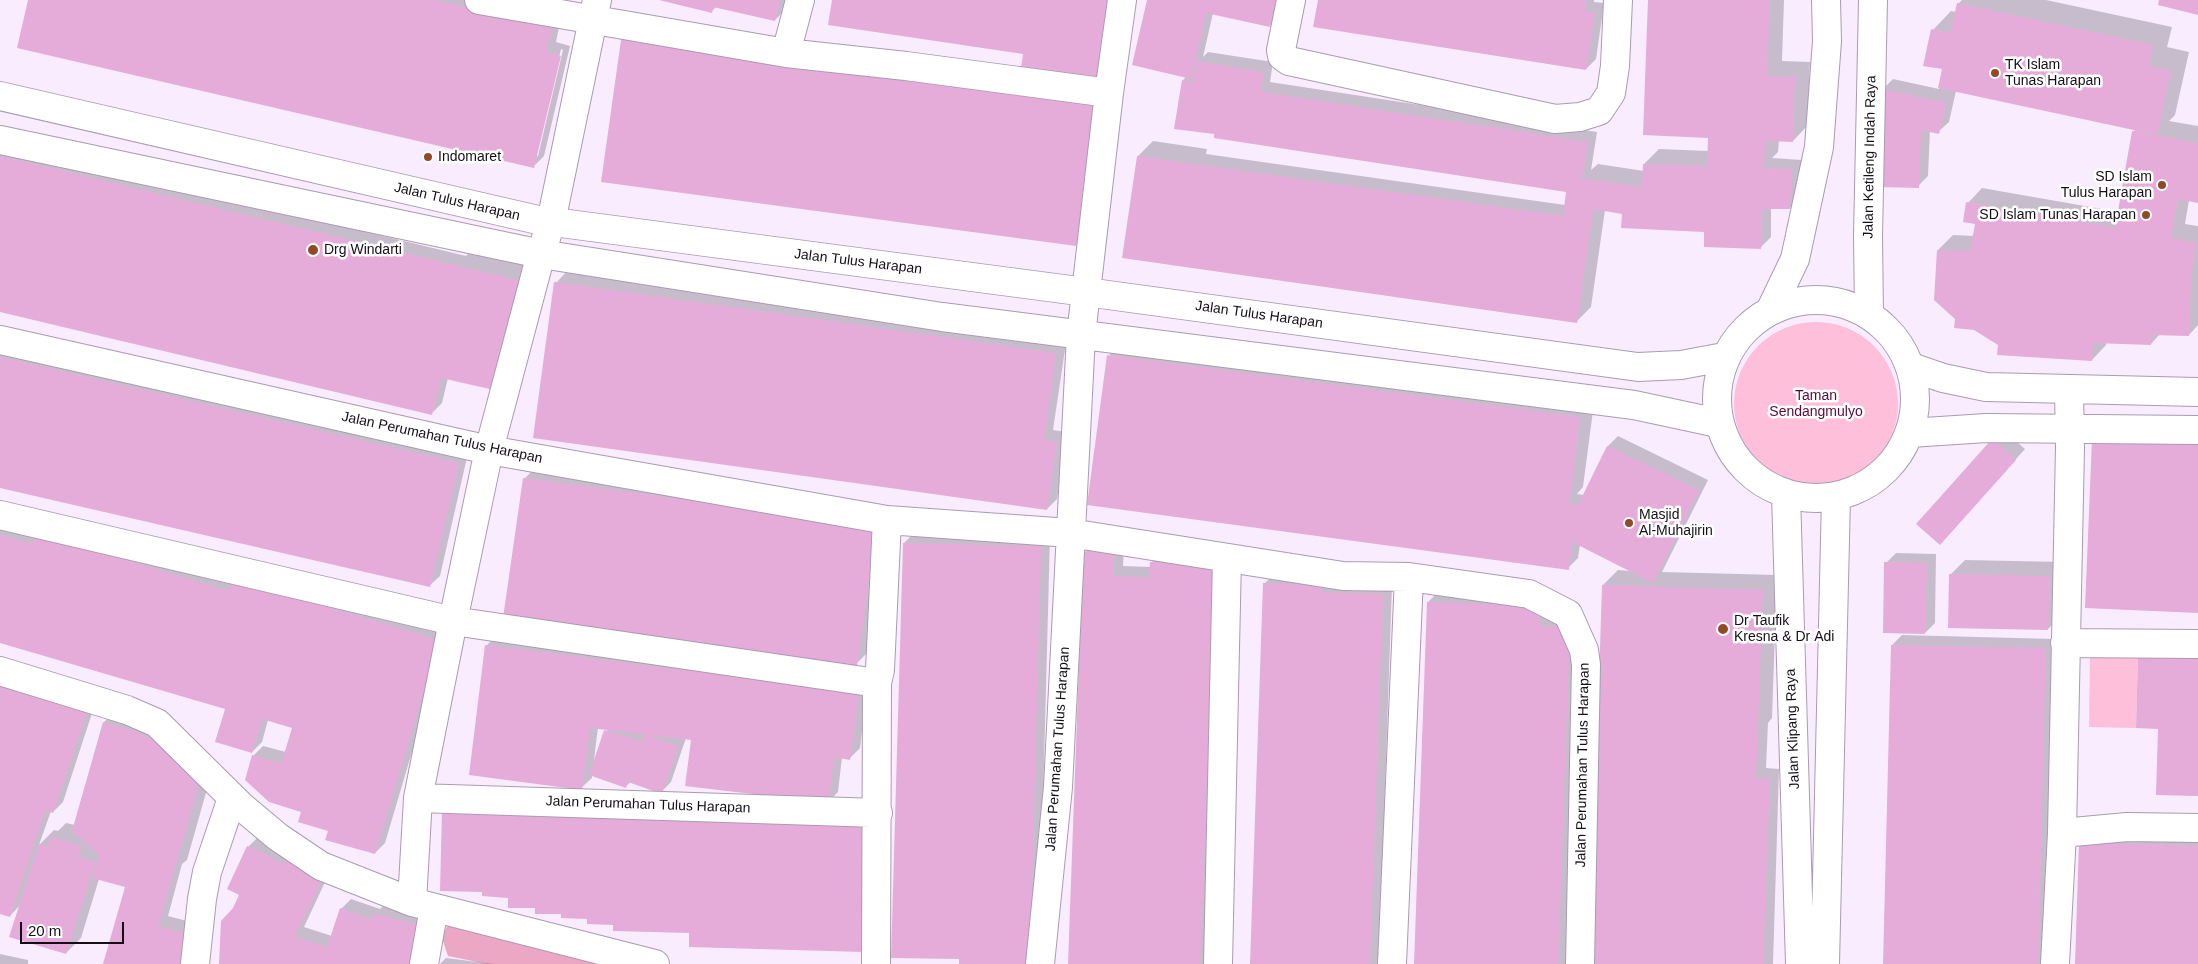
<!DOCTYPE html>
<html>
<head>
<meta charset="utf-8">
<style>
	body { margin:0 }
	#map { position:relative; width:2198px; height:964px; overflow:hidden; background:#f9ecff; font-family:Arial,sans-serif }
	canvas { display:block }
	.scale { position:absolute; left:20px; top:922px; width:104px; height:22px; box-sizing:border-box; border:2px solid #140f17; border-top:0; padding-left:6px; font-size:15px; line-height:18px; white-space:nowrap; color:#140f17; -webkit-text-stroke:4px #fff; paint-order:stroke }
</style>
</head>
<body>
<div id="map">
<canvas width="2198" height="964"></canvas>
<div class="scale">20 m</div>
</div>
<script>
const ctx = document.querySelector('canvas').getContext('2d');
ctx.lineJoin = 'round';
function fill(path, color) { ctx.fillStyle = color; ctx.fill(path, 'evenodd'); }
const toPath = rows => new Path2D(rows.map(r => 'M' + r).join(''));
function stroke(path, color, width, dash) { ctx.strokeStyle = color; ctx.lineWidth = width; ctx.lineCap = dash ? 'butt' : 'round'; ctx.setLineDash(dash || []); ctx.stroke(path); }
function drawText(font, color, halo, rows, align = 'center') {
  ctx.font = font + ' Arial,sans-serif'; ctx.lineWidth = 5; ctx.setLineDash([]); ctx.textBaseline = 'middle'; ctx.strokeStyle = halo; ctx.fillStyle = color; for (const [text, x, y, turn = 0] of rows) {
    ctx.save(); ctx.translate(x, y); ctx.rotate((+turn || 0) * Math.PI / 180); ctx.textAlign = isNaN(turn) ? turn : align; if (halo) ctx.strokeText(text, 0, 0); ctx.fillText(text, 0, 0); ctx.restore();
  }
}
const green = toPath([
	'1734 404a82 82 0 1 1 164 0a82 82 0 1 1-164 0Z',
	[2090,652,2138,653,2136,728,2089,727]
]);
const forest = toPath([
	[455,916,632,964,487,964,448,956,441,935]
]);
const shadow = toPath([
	[29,0,488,0,561,17,556,42,570,46,544,156,534,166],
	[561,49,563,50,538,156,536,156],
	[661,0,787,0,785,10,775,20,716,7,711,12],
	[1149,0,1284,0,1280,15,1270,25,1213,13,1203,57,1208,52,1273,62,1270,82,1597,132,1591,170,1598,164,1644,171,1644,164,1659,149,1708,151,1709,137,1649,0,1784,0,1782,61,1810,62,1807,126,1793,141,1779,140,1778,152,1772,158,1802,160,1800,198,1790,208,1771,208,1771,237,1761,247,1705,231,1605,210,1591,307,1576,322,1123,257,1138,156,1153,141,1207,149,1206,154,1565,205,1567,191,1216,133,1183,80,1187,76],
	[1319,0,1594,0,1594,2,1604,3,1596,59,1586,69],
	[1962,0,2046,0,2172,27,2167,47,2189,52,2175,115,2169,121,2198,126,2198,202,2189,200,2185,224,2198,226,2198,325,2189,335,2160,334,2151,344,2106,342,2106,345,2092,360,1999,344,1956,318,1938,250,1953,235,1974,236,1976,223,1968,203,1982,188,2119,212,2133,132,2136,129,1956,91,1949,122,1938,132,1930,130,1928,176,1918,186,1883,89,1893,79,1939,89,1944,68,1933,30,1951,11,1956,12,1958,4],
	[1105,94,1086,235,1075,245,602,181],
	[0,149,263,207,466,256,471,251,535,266,448,378,442,403,432,413,0,310],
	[570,268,1066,343,1053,430,1066,432,1057,499,1047,509,556,283],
	[1123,341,1594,403,1583,487,1577,494,1584,495,1608,446,1618,436,1708,480,1662,572,1777,575,1772,718,1768,723,1766,768,1779,769,1773,964,1591,964,1603,585,1618,570,1631,571,1580,545,1578,558,1568,568,1109,355],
	[0,345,468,453,440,576,429,586,0,487],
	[2003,430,2025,449,1950,533,1918,524],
	[534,469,885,516,866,654,856,664,524,479],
	[0,522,448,630,385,843,375,853,330,830,303,811,253,756,263,746,286,752,293,727,268,720,262,742,252,752,227,708,0,641],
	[914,533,1050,536,1039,954,904,543],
	[1095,542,1124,543,1123,566,1151,567,1151,563,1161,553,1225,555,1210,964,1069,964,1085,552],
	[1896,553,1936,554,1935,623,1925,633,1886,563],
	[1965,560,2064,562,2063,614,2048,629,1950,575],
	[1274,574,1392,585,1379,964,1251,964,1264,584],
	[1438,592,1579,617,1567,964,1415,964,1428,602],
	[1902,635,2055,639,2048,964,1884,964,1892,645],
	[496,636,868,682,860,748,850,758,842,757,838,792,828,802,692,738,686,738,671,782,661,792,631,782,626,786,592,775,592,778,581,788,486,646],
	[598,727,608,728,595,761,594,760],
	[0,664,96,701,63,802,53,812,51,811,39,845,54,830,58,831,66,823,75,825,104,722,115,712,213,768,187,860,182,864,168,916,202,925,191,964,104,964,126,886,99,879,81,938,66,953,21,904,10,916,0,913],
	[2198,836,2198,964,2076,964,2081,843],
	[258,837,333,865,304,927,332,936,341,909,351,899,380,909,385,904,437,917,425,964,220,964,234,909,241,894,248,847],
	[0,954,28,960,28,964,0,964],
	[446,958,494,964,440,964]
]);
const building = toPath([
	[28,0,435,0,552,27,546,52,561,56,534,168,17,48],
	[659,0,780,0,775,21,713,7,712,13],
	[832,0,1116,0,1103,80,1021,68,1023,54,828,25],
	[1147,0,1277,0,1270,27,1206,13,1191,79,1132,65],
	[1318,0,1586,0,1584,11,1595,13,1586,70,1313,27],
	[1648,0,1770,0,1767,76,1795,77,1793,142,1765,141,1764,168,1792,169,1790,209,1762,209,1761,249,1704,247,1704,232,1621,228,1622,214,1593,209,1577,323,1122,258,1137,156,1563,216,1566,192,1214,138,1214,134,1174,129,1182,80,1193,82,1196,61,1264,72,1261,92,1588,142,1582,178,1642,187,1643,164,1707,166,1708,138,1643,135],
	[2159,0,2198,0,2198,15,2158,5],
	[1957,3,2153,45,2149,66,2171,71,2157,135,1938,88,1942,69,1923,66,1931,29,1950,33],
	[622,33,1095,104,1076,246,601,182],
	[1882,89,1946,103,1939,134,1921,130,1919,188,1880,187],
	[2132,131,2198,143,2198,203,2178,199,2171,238,2196,243,2191,274,2189,336,2151,335,2151,345,2093,343,2092,361,1997,355,1998,345,1974,330,1954,328,1955,319,1934,300,1937,250,1970,251,1975,224,1963,222,1966,202,2115,228],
	[0,156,521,281,494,390,441,378,432,415,0,312],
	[554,282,1056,353,1044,440,1057,442,1047,510,533,438],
	[1107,355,1580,417,1569,504,1578,505,1607,446,1699,490,1653,583,1572,542,1569,570,1087,505],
	[0,357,459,463,430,587,0,488],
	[1992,439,2016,460,1940,545,1916,524],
	[2092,439,2198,442,2198,613,2085,608],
	[523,478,876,525,857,666,503,618],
	[36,533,228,591,231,579,439,640,375,854,325,840,328,831,298,822,301,812,269,802,245,780,252,755,281,764,292,728,262,719,252,753,215,742,225,709,0,643,0,535,33,544],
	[903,543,1041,546,1030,964,959,964,959,959,891,958],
	[1083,552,1114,553,1113,576,1149,577,1150,562,1215,564,1200,964,1068,964],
	[1884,562,1927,563,1925,634,1883,633],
	[1949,574,2050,576,2048,630,1948,628],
	[1263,583,1322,586,1322,592,1383,594,1370,964,1250,964],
	[1602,585,1763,590,1756,778,1770,779,1763,964,1590,964],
	[1427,602,1540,606,1540,626,1570,627,1558,964,1414,964],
	[485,645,859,692,850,760,834,757,828,803,685,786,691,740,590,728,582,790,469,775],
	[1891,645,2046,648,2038,964,1883,964],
	[2138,653,2198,655,2198,796,2156,795,2158,729,2136,728],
	[0,684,87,711,53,813,45,810,10,917,0,914],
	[103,722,135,731,157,742,199,783,158,926,193,935,185,964,103,964,125,887,92,878,99,855,72,831],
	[604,730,642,742,644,734,678,746,662,794,628,782,626,788,589,775],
	[442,810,867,821,863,952,689,947,689,933,613,931,613,925,587,924,587,919,561,918,561,914,535,914,535,908,508,908,508,898,482,896,482,892,440,891],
	[51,837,81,846,78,857,95,862,66,954,9,937,39,844,47,847],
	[2079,842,2198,846,2198,964,2075,964],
	[247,846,285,864,288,858,324,876,294,937,327,947,340,908,371,920,374,914,428,927,418,964,219,964,221,921,233,908,239,895,227,889]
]);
const street = toPath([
	[479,0,786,53,906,66,1109,93],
	[1291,0,1281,50,1282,56,1289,61,1555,119,1580,117,1599,111,1611,93,1615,66,1618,0],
	[786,53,800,0],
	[1771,309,1795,259,1819,147,1827,41,1826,0],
	[1869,315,1868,236,1873,0],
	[0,340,489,450,887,520,1070,533,1343,576,1409,577,1529,594,1568,614,1584,650,1586,665,1580,964],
	[1911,367,1943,378,1986,387,2198,392],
	[1910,433,1986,428,2198,430],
	[0,515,453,621,877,683],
	[2065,643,2198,644],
	[0,671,127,710,157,723,241,806,278,837,321,866,412,902,655,964],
	[418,798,878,813],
	[2062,833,2127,827,2198,828],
	[412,902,418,798,453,621,489,450,541,254,551,222,597,0],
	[195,964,202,899,207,872,232,798],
	[424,964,434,908],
	[876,964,877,683,880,670,887,520],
	[1040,964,1058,787,1081,335,1109,93,1122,0],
	[1218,964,1227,558],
	[1392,964,1409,577],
	[2055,964,2062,833,2070,447,2069,390]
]);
const secondary = toPath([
	[0,96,538,220,1086,292,1638,367,1681,365,1724,357],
	[0,140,541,254,942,317,1634,405,1718,423],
	'1717 399a99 99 0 1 1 198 0a99 99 0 1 1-198 0Z',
	[1786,494,1800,964],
	[1825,964,1836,497]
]);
const markers = [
	[1995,73,5,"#914a25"],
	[428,157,5,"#914a25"],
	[2162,185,5,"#914a25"],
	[2146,215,5,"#914a25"],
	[313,250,6,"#914a25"],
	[1629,523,5,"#914a25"],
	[1723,629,6,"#914a25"]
];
const poiNames = [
	["TK Islam",2005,65],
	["Tunas Harapan",2005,81],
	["Indomaret",438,157],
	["SD Islam",2152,177,"right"],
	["Tulus Harapan",2152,193,"right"],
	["SD Islam Tunas Harapan",2136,215,"right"],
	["Drg Windarti",324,250],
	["Masjid",1639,515],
	["Al-Muhajirin",1639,531],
	["Dr Taufik",1734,621],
	["Kresna & Dr Adi",1734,637]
];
const streetNames = [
	["Jalan Ketileng Indah Raya",1870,157,-89],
	["Jalan Tulus Harapan",457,202,13],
	["Jalan Tulus Harapan",858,262,7],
	["Jalan Tulus Harapan",1259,315,8],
	["Jalan Perumahan Tulus Harapan",442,438,12],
	["Jalan Klipang Raya",1793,729,-92],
	["Jalan Perumahan Tulus Harapan",1058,749,-86],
	["Jalan Perumahan Tulus Harapan",1583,765,-89],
	["Jalan Perumahan Tulus Harapan",648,805,2]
];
const parkNames = [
	["Taman",1816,396],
	["Sendangmulyo",1816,412]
];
fill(green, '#febfda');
fill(forest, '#eca7c5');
fill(shadow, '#0003');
fill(building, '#e5acda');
stroke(street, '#aa9bb1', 30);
stroke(secondary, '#aa9bb1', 30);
stroke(street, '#fff', 28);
stroke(secondary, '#fff', 28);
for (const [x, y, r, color] of markers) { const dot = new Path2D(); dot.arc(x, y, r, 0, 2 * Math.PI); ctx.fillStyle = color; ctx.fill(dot); stroke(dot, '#fff', 2); }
drawText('14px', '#140f17', '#fff', poiNames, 'left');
drawText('14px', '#140f17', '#fff', streetNames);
drawText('14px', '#5a0a38', '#fff', parkNames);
</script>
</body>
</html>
